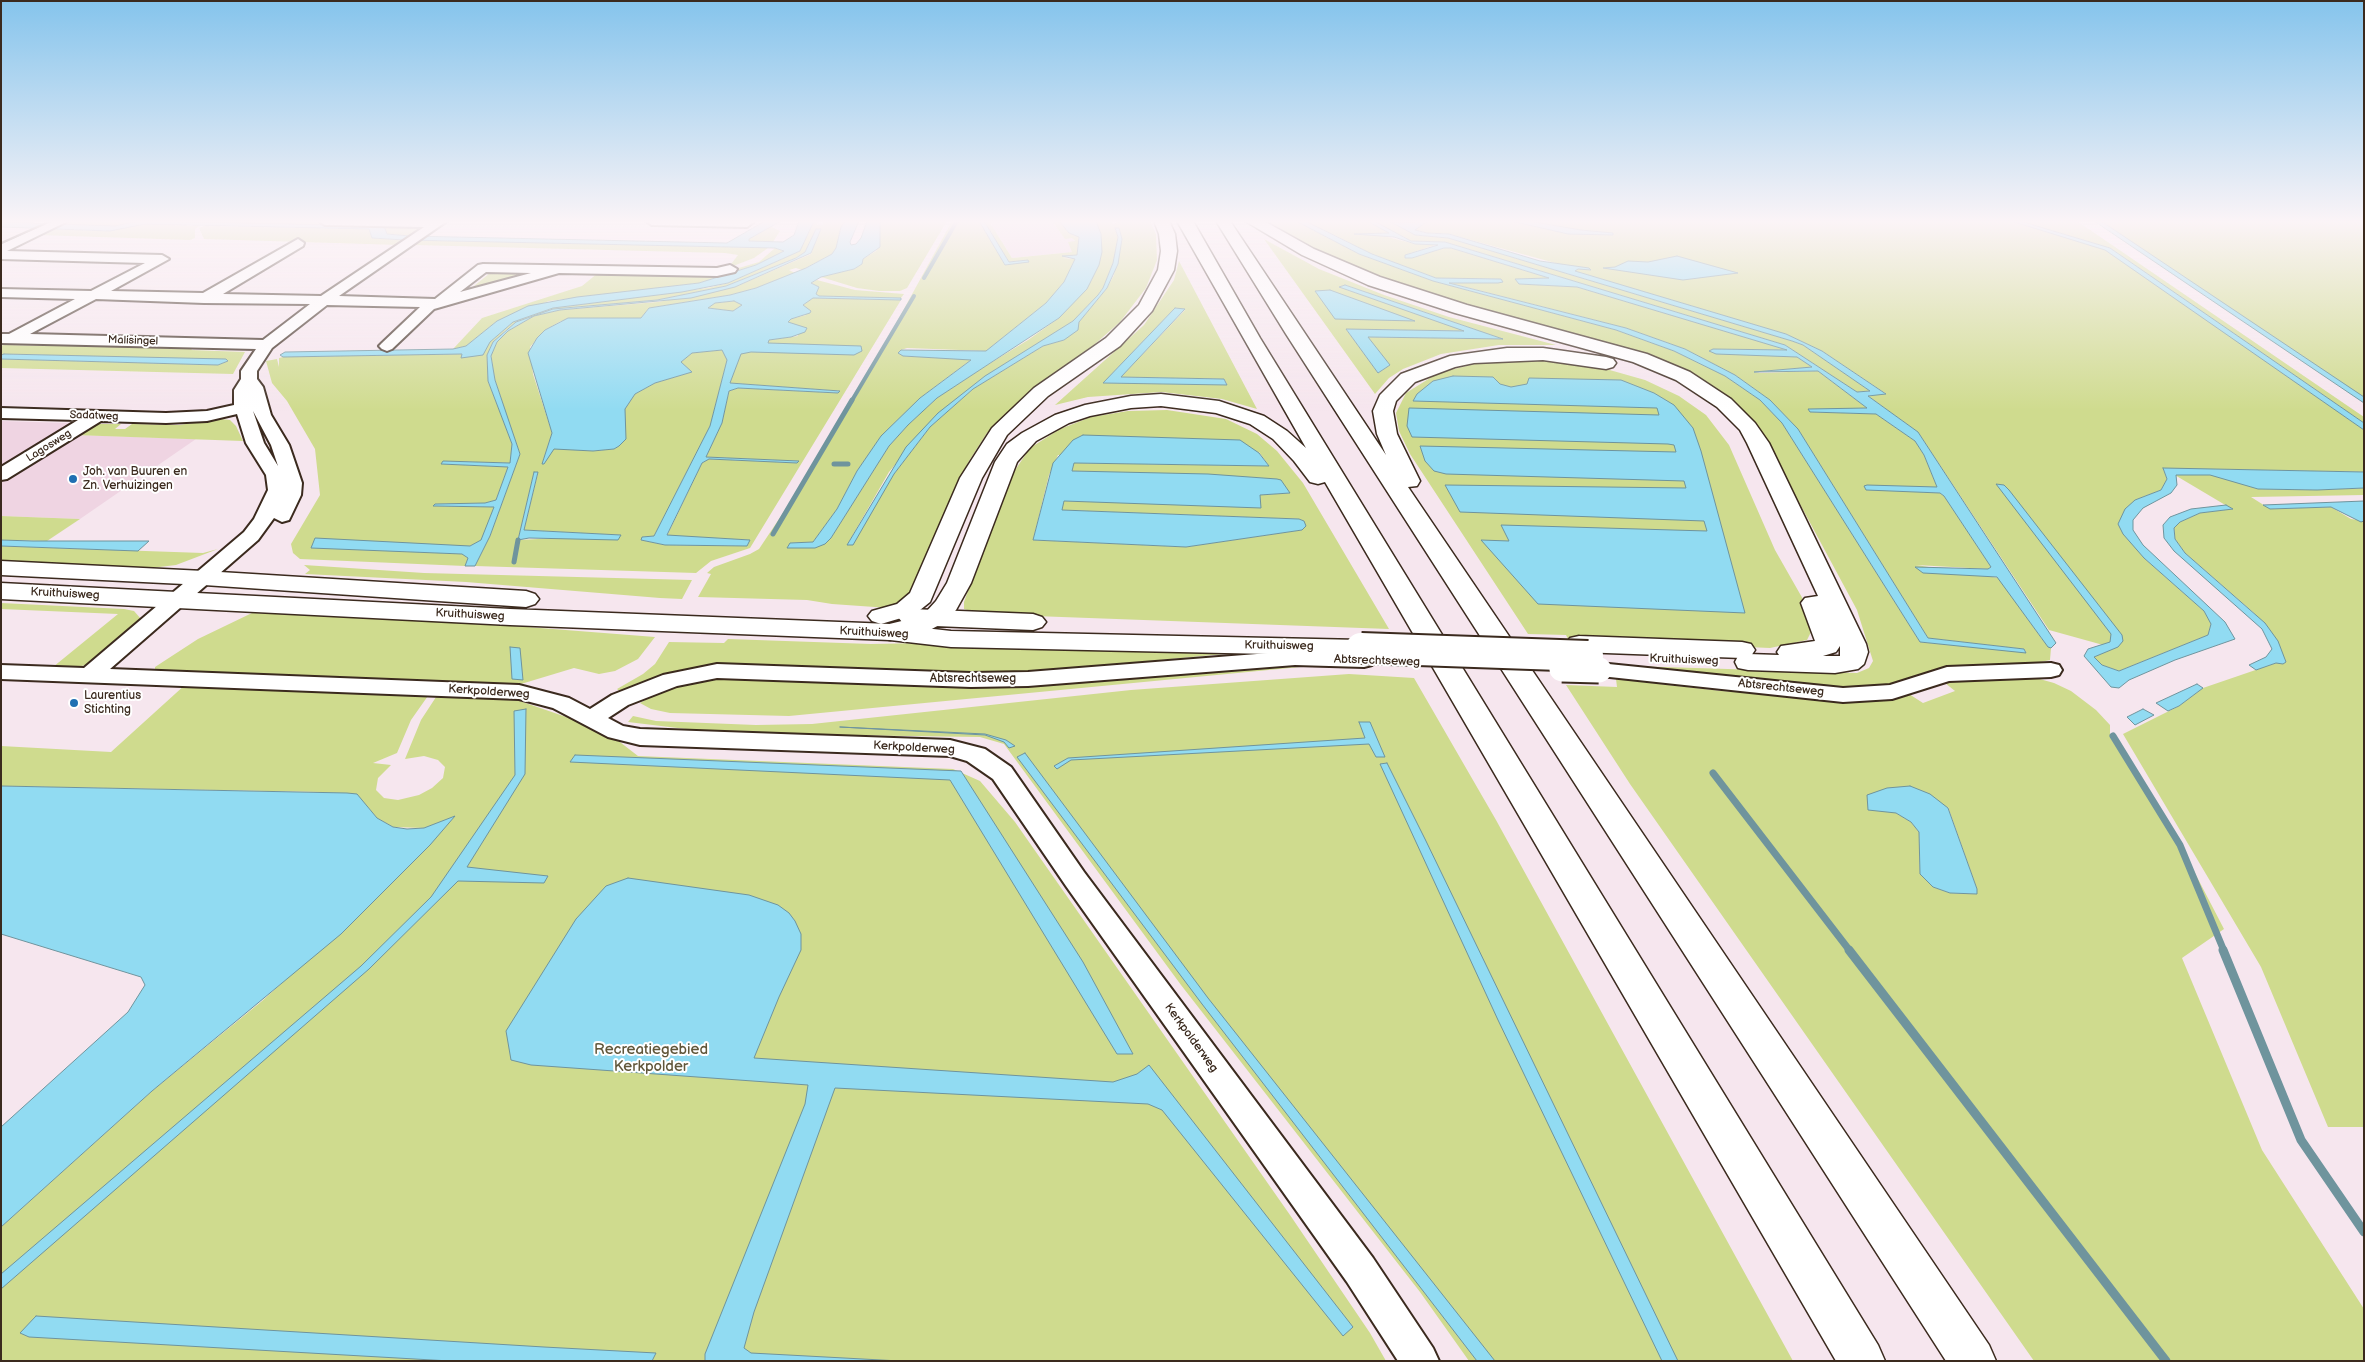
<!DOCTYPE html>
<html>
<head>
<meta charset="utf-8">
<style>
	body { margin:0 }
	#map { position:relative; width:2365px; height:1362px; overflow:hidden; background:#f6e6ee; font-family:"Balsamiq Sans",sans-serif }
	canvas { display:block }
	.frame { position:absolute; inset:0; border:2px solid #3b2a1e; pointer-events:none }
</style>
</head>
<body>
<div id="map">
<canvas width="2365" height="1362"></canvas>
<div class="frame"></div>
</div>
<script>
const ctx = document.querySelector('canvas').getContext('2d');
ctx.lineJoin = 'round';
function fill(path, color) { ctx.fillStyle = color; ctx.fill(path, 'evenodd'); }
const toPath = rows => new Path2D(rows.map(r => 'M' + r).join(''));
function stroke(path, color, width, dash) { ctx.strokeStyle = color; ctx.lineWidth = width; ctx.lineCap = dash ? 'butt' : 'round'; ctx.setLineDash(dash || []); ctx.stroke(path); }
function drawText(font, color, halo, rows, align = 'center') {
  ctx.font = font + ' "Balsamiq Sans",sans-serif'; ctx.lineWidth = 4; ctx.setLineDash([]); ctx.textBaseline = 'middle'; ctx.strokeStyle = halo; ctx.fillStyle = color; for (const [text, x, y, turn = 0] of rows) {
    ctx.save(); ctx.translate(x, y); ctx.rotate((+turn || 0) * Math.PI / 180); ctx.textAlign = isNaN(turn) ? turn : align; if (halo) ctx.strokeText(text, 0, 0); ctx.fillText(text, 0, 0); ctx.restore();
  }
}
const built = toPath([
	[989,221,1052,221,1065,238,1073,238,1075,242,1072,252,1012,258],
	[1,421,97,424,75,435,196,439,80,519,1,516]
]);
const green = toPath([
	[69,221,139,221,115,226,61,224],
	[214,221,276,221,427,224,410,236,387,234,384,226,212,222],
	[814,221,819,221,817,225,822,225,824,221,845,221,841,227,836,248,832,254,802,270,796,268,789,270,795,273,756,288,730,295,649,308,641,318,561,321,545,330,530,347,533,374,552,433,542,464,554,448,593,451,614,449,619,446,625,409,635,394,655,383,692,372,681,362,692,353,722,350,727,360,710,426,654,536,642,537,641,540,665,545,747,546,749,540,667,536,702,463,709,459,797,463,799,461,706,457,722,423,729,391,738,388,838,393,840,391,730,383,741,353,751,352,768,343,769,340,798,336,792,324,788,322,791,319,806,315,803,305,813,298,901,300,750,548,711,561,696,573,475,566,490,536,520,454,495,380,491,355,497,342,508,331,534,316,560,310,658,302,735,287,811,254,820,230,816,230,805,252,796,258,726,286,657,300,553,309,516,322,505,331,493,342,487,355,488,381,512,444,510,463,443,461,442,464,508,467,496,500,485,503,435,504,434,506,494,507,482,540,470,546,311,547,463,554,468,558,465,566,300,559,293,553,291,544,320,495,315,449,287,401,272,383,266,361,277,359,279,367,279,358,283,357,462,354,461,357,490,342,513,322,553,308,708,288,728,283,800,251],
	[534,472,538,473,524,530,620,535,518,540],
	[880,221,947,221,907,288,900,291,879,291,857,288,821,277,854,269,862,264,863,259,876,251,880,244],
	[952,221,979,221,1005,265,1028,260,1009,262,984,221,989,221,1012,258,1072,252,1068,242,1075,241,1072,238,1065,239,1052,221,1059,221,1069,233,1079,236,1077,255,1063,258,1075,259,1064,282,1046,303,986,351,907,348,901,350,903,356,972,359,920,398,881,436,857,471,837,509,813,542,790,543,825,544,831,538,889,446,908,425,937,398,984,367,1028,340,1059,318,1073,303,1092,280,1101,234,1096,221,1111,221,1113,224,1116,223,1115,221,1150,221,1156,234,1157,260,1146,288,1120,322,1087,351,1006,413,987,433,969,461,949,503,915,594,901,604,889,608,832,604,807,600,698,597,711,574,707,573,714,567,750,554,759,549,821,456,857,395],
	[1115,228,1119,228,1114,275,1107,288,1064,340,1043,346,973,389,930,427,894,474,847,545,889,472,938,413,1040,343,1073,321,1098,295,1103,288,1113,263,1118,237],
	[1267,221,1296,221,1359,254,1433,281,1616,330,1674,351,1725,376,1760,400,1782,423,1920,642,2026,652,2024,649,1928,638,1798,429,1770,400,1735,375,1685,349,1626,328,1446,282,1498,283,1501,279,1436,278,1372,254,1305,221,1367,221,1389,232,1388,237,1415,244,1438,244,1405,255,1412,258,1444,248,1451,248,1549,278,1519,279,1519,284,1577,287,1788,350,1710,349,1797,357,1812,367,1754,372,1760,373,1818,371,1867,408,1810,412,1876,414,1915,441,1924,455,1937,487,1866,489,1940,493,1944,496,1991,567,1988,569,1916,565,1999,578,2042,639,2051,648,2050,660,2012,668,1956,666,1889,686,1862,688,1784,684,1631,666,1857,673,1869,668,1873,661,1857,610,1759,428,1739,406,1714,387,1642,353,1440,298,1364,271,1325,255],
	[1374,221,1389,221,1416,235,1448,238,1792,341,1803,345,1870,391,1857,392,1785,345,1445,242,1411,241],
	[1396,221,2011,221,2105,249,2364,430,2364,472,2204,469,2258,489,2317,490,2364,488,2364,495,2251,497,2270,509,2331,507,2351,519,2364,521,2364,1127,2328,1127,2261,967,2123,734,2179,706,2203,688,2276,663,2286,662,2254,613,2185,553,2175,539,2174,528,2180,522,2200,513,2232,509,2163,468,2167,479,2161,490,2135,500,2118,524,2144,558,2204,611,2211,623,2208,635,2119,671,2102,665,2093,657,2114,648,2049,630,1918,432,1868,396,1885,393,1822,351,1786,334,1574,271,1577,269,1449,234,1427,233,1415,230,1426,221,1400,223],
	[2020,221,2077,221,2364,417,2364,423,2110,248],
	[2096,221,2364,221,2364,398],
	[145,224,199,226,195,229,195,238,190,240,38,235,50,229,110,231],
	[204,226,370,229,372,238,405,240,398,245,204,239,199,228],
	[770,226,780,231,773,242,749,241,749,239],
	[1264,239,1319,269,1384,295,1449,317,1556,345,1499,345,1441,354,1403,369,1389,378,1375,394],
	[1345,285,1500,338,1501,339,1367,337,1390,365,1378,373,1346,329,1466,331,1340,287],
	[422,240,768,248,754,258,728,268,738,255,725,253,413,245],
	[775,248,784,251,756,265,699,283,549,301,497,321,466,346,453,349,482,318,582,286,598,273,725,272,759,262],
	[1179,261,1257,409,1222,399,1162,392,1088,397,1055,405,1144,325,1174,280],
	[1175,308,1185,310,1121,377,1224,379,1227,384,1103,383],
	[490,273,535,274,463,295],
	[817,280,855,290,904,294,901,298,819,296,815,294,819,287,811,283],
	[734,301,742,305,733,311,707,308,715,303],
	[69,342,197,345,191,350,245,352,233,374,1,368,1,359,218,365,228,361,15,354,1,355,1,346,4,345,62,346],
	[1537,359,1592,365,1645,380,1679,396,1706,415,1729,445,1775,550,1808,608,1815,624,1807,640,1770,648,1568,639,1566,635,1528,634,1410,454,1399,431,1396,413,1406,393,1438,373,1483,362],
	[1167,410,1226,419,1257,434,1277,451,1303,483,1389,629,980,614,964,609,964,602,1007,482,1030,448,1060,429,1091,417,1128,411],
	[1259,452,1269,466,1074,463,1072,471,1262,478,1290,493,1260,495,1260,505,1064,501,1061,510,1299,519,1304,521,1304,528,1302,530,1186,547,1033,540,1049,475,1058,455],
	[221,419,230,420,236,426,243,441,74,435,97,424,121,424,115,429,125,429,132,424,179,425],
	[1,516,80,519,47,541,1,540],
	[1,546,203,553,218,549,176,565,151,568,1,561],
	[304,565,424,573,692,580,682,599,660,598,466,582,305,574,310,570],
	[1,603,124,609,134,611,141,619,139,626,89,664,78,667,53,667,118,614,1,609],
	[252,613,438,620,655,637,638,659,615,671,599,674,574,668,521,684,164,672,155,670,155,667,198,639],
	[728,639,871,644,978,642,1224,654,1044,671,981,674,737,665,698,667,663,678,624,695,617,689,643,674,655,664,669,642,724,643],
	[1268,664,1321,665,789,716,670,713,651,709,640,703,662,690,693,681,726,677,991,686],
	[1349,674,1414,678,1496,820,1793,1361,1469,1361,1420,1292,1181,985,1004,744,980,737,761,734,686,729,628,722,633,716,656,721,756,725,812,724,1131,690],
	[1963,678,2036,678,2054,683,2071,691,2096,710,2110,725,2110,737,2184,852,2224,929,2182,958,2262,1150,2364,1309,2364,1361,2034,1361,1630,784,1566,685,1617,687,1616,679,1722,691,1871,700,1890,700,1909,694,1923,703,1955,691,1945,683],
	[1948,807,1977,889,1976,894,1950,893,1933,887,1920,874,1919,832,1911,822,1896,813],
	[186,684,430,693,411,720,397,753,373,763,391,765,378,778,376,790,384,798,398,800,419,795,432,788,443,778,445,767,438,760,424,756,405,759,421,720,438,694,514,699,575,720,616,739,638,756,953,769,980,781,1015,822,1290,1215,1370,1333,1386,1361,1,1361,1,1227,152,1091,262,1001,388,887,454,817,424,828,393,827,377,818,366,805,321,792,1,786,1,746,111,752]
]);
const water = toPath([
	[139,221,384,226,387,234,410,236,727,243,765,221,781,221,749,239,749,241,783,242,794,235,799,221,814,221,800,251,728,283,682,292,553,308,513,322,490,342,483,355,461,358,462,354,283,357,280,355,285,352,453,349,466,346,497,321,528,306,577,297,699,283,756,265,784,251,775,248,405,240,372,238,369,229,145,224,110,231,1,227,1,222,115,226,139,221],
	[845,221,859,221,850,242,851,245,856,244,861,238,867,221,880,221,880,247,863,259,862,264,854,269,821,277,811,283,819,287,816,294,819,296,901,298,901,300,813,298,803,305,811,311,810,313,791,319,788,322,807,328,805,332,791,337,769,340,768,343,861,346,862,351,854,355,751,352,741,354,730,383,840,391,838,393,738,388,729,391,722,423,706,457,799,461,797,463,709,459,702,463,667,535,750,540,747,546,665,545,641,540,642,537,654,536,710,426,727,360,722,350,692,353,681,362,692,372,655,383,635,394,625,409,626,439,619,446,614,449,593,451,554,449,544,464,542,464,552,433,528,353,537,338,545,330,568,318,641,318,649,308,730,295,756,288,806,268,832,254,836,248,841,227,845,221],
	[734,301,742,305,733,311,708,308,715,303,734,301],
	[979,221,984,221,1009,262,1028,260,1029,262,1005,265,979,221],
	[1059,221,1096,221,1101,234,1102,252,1099,265,1087,289,1059,318,937,398,908,425,889,446,831,538,825,544,815,548,787,548,790,543,813,542,837,509,857,471,881,436,920,398,971,360,903,356,898,353,901,350,986,351,1046,303,1064,282,1075,259,1062,256,1077,255,1079,237,1069,233,1059,221],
	[1296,221,1305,221,1372,254,1436,278,1501,279,1503,282,1498,283,1449,283,1626,328,1685,349,1735,375,1770,400,1798,429,1928,638,2024,649,2026,653,1920,642,1782,423,1760,400,1725,376,1674,351,1616,330,1433,281,1359,254,1296,221],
	[1367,221,1374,221,1411,241,1445,242,1785,345,1857,392,1870,391,1803,345,1792,341,1448,238,1415,235,1389,221,1400,223,1428,221,1415,230,1427,233,1449,234,1540,261,1589,268,1591,270,1578,269,1575,271,1786,334,1822,351,1886,394,1868,396,1918,432,2056,643,2051,648,2048,647,1997,577,1923,573,1915,567,1988,569,1991,567,1944,496,1940,493,1866,490,1864,486,1867,485,1937,487,1924,455,1915,441,1876,414,1810,412,1808,409,1867,408,1818,371,1754,372,1812,367,1797,357,1716,354,1709,351,1713,349,1787,350,1577,287,1519,284,1515,279,1549,278,1451,248,1444,248,1412,258,1405,258,1405,255,1438,245,1415,244,1394,237,1354,234,1389,233,1367,221],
	[1511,221,1528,221,1581,230,1613,233,1613,235,1568,234,1511,221],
	[2011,221,2020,221,2110,248,2364,423,2364,430,2105,250,2011,221],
	[2094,221,2101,221,2364,397,2364,403,2094,221],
	[1115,228,1119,228,1122,239,1118,264,1107,288,1079,322,1078,330,1064,340,1043,346,973,389,930,427,894,474,853,545,847,545,906,447,938,413,985,376,1073,321,1098,295,1103,288,1113,263,1118,237,1115,228],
	[816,229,821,229,811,253,735,287,691,298,560,310,534,316,508,331,497,342,491,356,495,380,520,454,490,536,475,566,465,566,468,558,462,554,311,548,315,538,470,546,481,540,494,507,433,506,435,504,485,503,496,500,508,467,441,464,443,461,510,463,512,444,488,381,487,355,493,342,516,322,553,309,657,300,726,286,796,258,805,252,816,229],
	[1677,256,1738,273,1683,280,1603,268,1615,267,1628,261,1648,262,1677,256],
	[1345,285,1503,339,1368,337,1390,365,1378,373,1346,329,1464,331,1339,287,1345,285],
	[1330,290,1415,321,1335,319,1315,291,1330,290],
	[1175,308,1185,309,1121,377,1224,379,1227,385,1103,383,1175,308],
	[4,354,226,359,228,361,218,365,1,359,1,355,4,354],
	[1453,376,1493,377,1500,384,1511,387,1527,384,1529,378,1621,380,1654,393,1674,405,1693,428,1701,451,1745,613,1538,604,1481,540,1509,541,1501,525,1707,531,1704,521,1460,512,1445,485,1686,488,1684,481,1446,474,1434,471,1425,461,1420,446,1676,452,1674,445,1668,444,1412,437,1407,426,1409,408,1659,415,1657,408,1413,401,1417,394,1433,381,1453,376],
	[1083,435,1240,440,1259,453,1269,466,1074,463,1072,471,1208,474,1277,479,1281,480,1290,493,1260,495,1261,508,1064,501,1062,510,1299,519,1304,521,1306,526,1302,530,1186,547,1033,540,1053,463,1073,440,1083,435],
	[2163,468,2364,472,2364,488,2317,490,2258,489,2210,475,2176,475,2177,485,2171,493,2143,508,2133,520,2133,530,2143,545,2225,622,2235,639,2175,660,2129,680,2119,688,2111,687,2084,656,2088,649,2110,642,2111,634,1996,484,2004,485,2009,490,2122,635,2123,641,2118,647,2094,657,2102,665,2119,671,2208,635,2211,624,2204,611,2144,558,2123,534,2118,524,2125,509,2135,500,2161,490,2167,479,2163,468],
	[534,472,538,472,524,530,621,535,618,540,529,538,518,540,534,472],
	[2364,501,2364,521,2361,522,2331,507,2270,509,2263,505,2364,501],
	[2226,505,2233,509,2200,513,2180,522,2174,528,2175,539,2185,553,2265,623,2278,641,2286,662,2283,664,2276,663,2256,670,2249,665,2266,657,2272,649,2262,629,2174,551,2164,538,2163,525,2170,517,2191,509,2226,505],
	[1,540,33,541,149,541,138,551,1,546,1,540],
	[510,647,520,648,523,680,512,679,510,647],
	[2197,684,2203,688,2179,706,2168,711,2156,703,2197,684],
	[526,709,525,774,467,867,548,876,544,883,458,881,369,969,1,1289,1,1274,361,966,431,897,515,775,514,711,526,709],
	[2143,709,2154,715,2135,725,2127,717,2143,709],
	[1359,722,1370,722,1385,757,1376,757,1369,744,1071,760,1057,769,1054,766,1068,758,1365,738,1359,722],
	[840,727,985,734,1006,740,1015,746,1009,748,1004,742,985,735,840,727],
	[1025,753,1208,998,1495,1361,1477,1361,1202,1004,1017,757,1025,753],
	[575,755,961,771,1083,962,1133,1054,1117,1054,950,780,570,762,575,755],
	[1387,763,1425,839,1678,1361,1662,1361,1498,1020,1380,764,1387,763],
	[1,786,347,793,357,794,377,818,393,827,407,829,424,828,455,816,430,845,341,934,152,1091,1,1227,1,1127,128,1012,145,985,141,977,1,934,1,786],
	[1910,786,1930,794,1948,808,1977,889,1977,894,1950,893,1933,887,1920,874,1919,832,1911,822,1896,813,1868,810,1867,795,1887,788,1910,786],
	[628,878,749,895,778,905,789,913,795,921,801,934,801,950,779,997,754,1058,1113,1082,1137,1074,1149,1065,1353,1327,1343,1336,1162,1110,1148,1104,835,1088,754,1312,744,1348,751,1353,900,1361,705,1361,705,1354,805,1104,808,1085,531,1065,511,1060,506,1031,576,919,606,886,628,878],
	[36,1316,544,1347,656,1353,652,1361,450,1361,29,1337,20,1333,36,1316]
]);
const streamFar3 = toPath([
	[924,278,957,221],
	[851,402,914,296]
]);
const streamFar2 = toPath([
	[834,464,848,464],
	[773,534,852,400],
	[514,562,518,540]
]);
const streamFar1 = toPath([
	[2113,736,2180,845,2224,951],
	[1713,773,1850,951]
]);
const stream = toPath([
	[1849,950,2166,1361],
	[2223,950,2301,1140,2364,1232]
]);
const minor = toPath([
	[53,221,68,221,7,251,162,255,169,259,111,291,203,293,298,239,304,243,303,246,223,294,321,296,424,227,325,225,319,221,447,221,339,296,435,299,478,265,483,264,717,268,730,265,737,269,735,272,717,276,559,273,434,309,392,349,387,351,382,349,379,346,382,343,420,307,327,305,272,348,257,371,257,379,263,387,271,415,289,445,302,483,301,495,291,516,289,520,282,522,274,518,258,540,110,669,519,685,569,698,590,709,612,695,663,675,717,664,971,673,1028,672,1295,651,1372,655,1375,660,1372,665,1364,667,1295,665,1028,686,971,687,717,678,677,686,628,705,608,718,623,726,640,729,950,740,985,749,1011,767,1084,872,1373,1258,1433,1348,1439,1361,1398,1361,1347,1282,1066,886,993,779,967,761,950,756,640,745,608,737,553,708,519,699,1,679,1,665,84,668,244,532,254,519,268,490,266,475,246,443,237,414,207,421,166,423,101,421,7,479,1,480,1,467,78,420,1,418,1,408,166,413,207,411,234,405,234,390,241,379,241,371,256,349,1,343,1,334,9,334,75,299,1,297,1,289,91,291,145,263,1,259,1,244,53,221],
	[486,272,531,273,460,292,486,272],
	[96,299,204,303,310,304,263,340,30,334,96,299],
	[253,411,271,445,278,466,264,443,253,411],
	[646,221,755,221,747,227,652,225,646,221],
	[1599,663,1843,688,1890,685,1947,667,2051,663,2059,665,2062,670,2059,675,2051,677,1949,681,1892,699,1843,702,1591,675,1588,670,1591,665,1599,663]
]);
const major = toPath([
	[1,561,204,571,526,591,535,594,539,599,535,604,526,607,204,585,1,575,1,561],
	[1,583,510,609,890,624,951,631,1361,640,1370,642,1374,648,1370,654,1361,656,951,647,890,640,510,625,1,599,1,583],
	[911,609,1033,614,1042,617,1046,622,1042,627,1033,630,911,625,902,622,898,617,902,612,911,609],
	[1579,636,1742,642,1751,644,1755,650,1751,656,1742,658,1579,652,1570,650,1566,644,1570,638,1579,636]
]);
const highway = toPath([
	[1154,221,1169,221,1175,234,1177,251,1174,270,1152,311,1120,346,1048,396,1007,435,982,478,930,602,915,614,881,624,872,621,868,616,872,611,897,604,910,593,960,478,992,428,1034,388,1106,338,1139,305,1158,270,1161,251,1159,234,1154,221],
	[1177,221,1193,221,1260,338,1878,1345,1885,1361,1836,1361,1325,482,1318,484,1310,482,1294,461,1273,439,1250,424,1216,413,1161,406,1131,408,1090,416,1069,423,1036,441,1017,462,971,583,956,610,943,623,928,631,890,640,881,638,877,632,881,626,910,619,925,613,936,601,947,583,995,462,1007,444,1022,433,1055,415,1085,405,1131,396,1161,394,1219,401,1264,416,1287,431,1306,448,1177,221],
	[1216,221,1230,221,1386,455,1377,434,1373,411,1380,395,1401,374,1450,356,1507,348,1543,348,1606,357,1613,359,1616,363,1613,367,1606,369,1543,360,1474,363,1455,367,1415,382,1396,401,1393,411,1397,434,1420,481,1417,486,1408,487,1989,1345,1996,1361,1946,1361,1286,334,1216,221],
	[1245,221,1264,221,1314,249,1380,277,1467,305,1647,354,1690,372,1731,399,1755,423,1769,443,1866,644,1868,652,1864,664,1858,669,1835,673,1748,670,1738,668,1735,662,1738,656,1748,654,1779,655,1777,652,1781,646,1815,641,1801,603,1805,598,1818,596,1747,443,1740,430,1717,407,1676,380,1633,362,1455,313,1368,285,1302,255,1245,221],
	[1840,646,1840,656,1823,656,1836,652,1840,646]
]);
const tram = toPath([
	[1,244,52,221]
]);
const minorBridge = toPath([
	[1562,669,1599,670]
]);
const majorBridge = toPath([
	[1361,648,1588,656]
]);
const markers = [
	[73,479,5,"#1f6fb2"],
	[74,703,5,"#1f6fb2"]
];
const farStreetnames = [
	["Malisingel",133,341,2],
	["Sadatweg",94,416,2],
	["Lagosweg",49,446,-32]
];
const poiNames = [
	["Joh. van Buuren en",83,472],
	["Zn. Verhuizingen",83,486],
	["Laurentius",84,696],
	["Stichting",84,710]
];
const streetNames = [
	["Kruithuisweg",65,594,3],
	["Kruithuisweg",470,615,3],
	["Kruithuisweg",874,633,3],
	["Kruithuisweg",1279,646,1],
	["Kruithuisweg",1684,660,2],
	["Abtsrechtseweg",1377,661,2],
	["Abtsrechtseweg",973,679],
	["Abtsrechtseweg",1781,688,6],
	["Kerkpolderweg",489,692,4],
	["Kerkpolderweg",914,748,3],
	["Kerkpolderweg",1191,1038,54]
];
const nearParknames = [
	["Recreatiegebied",651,1050],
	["Kerkpolder",651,1067]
];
fill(built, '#efd4e2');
fill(green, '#cfdb8e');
fill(water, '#91dbf2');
stroke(water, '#6f949d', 1);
stroke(streamFar3, '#6f949d', 4);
stroke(streamFar2, '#6f949d', 5);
stroke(streamFar1, '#6f949d', 7);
stroke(stream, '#6f949d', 9);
stroke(minor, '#3b2a1e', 4);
stroke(major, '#3b2a1e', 3);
stroke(highway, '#3b2a1e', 3);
fill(minor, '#fff');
fill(major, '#fff');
fill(highway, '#fff');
stroke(tram, '#3b2a1e', 1);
stroke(minorBridge, '#3b2a1e', 29, []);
stroke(majorBridge, '#3b2a1e', 34, []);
stroke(minorBridge, '#fff', 25);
stroke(majorBridge, '#fff', 30);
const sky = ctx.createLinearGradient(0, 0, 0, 411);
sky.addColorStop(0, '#85c4ec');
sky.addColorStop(0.54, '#fbf4f7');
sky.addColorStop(1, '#fbf4f700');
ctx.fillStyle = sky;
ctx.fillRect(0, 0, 2365, 411);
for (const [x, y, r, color] of markers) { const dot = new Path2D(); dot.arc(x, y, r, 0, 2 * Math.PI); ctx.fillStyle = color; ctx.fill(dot); stroke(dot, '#fff', 2); }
drawText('11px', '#3b2a1e', '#fff', farStreetnames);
drawText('12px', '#3b2a1e', '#fff', poiNames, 'left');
drawText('12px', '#3b2a1e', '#fff', streetNames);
drawText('15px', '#60563a', '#fff', nearParknames);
</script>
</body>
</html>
